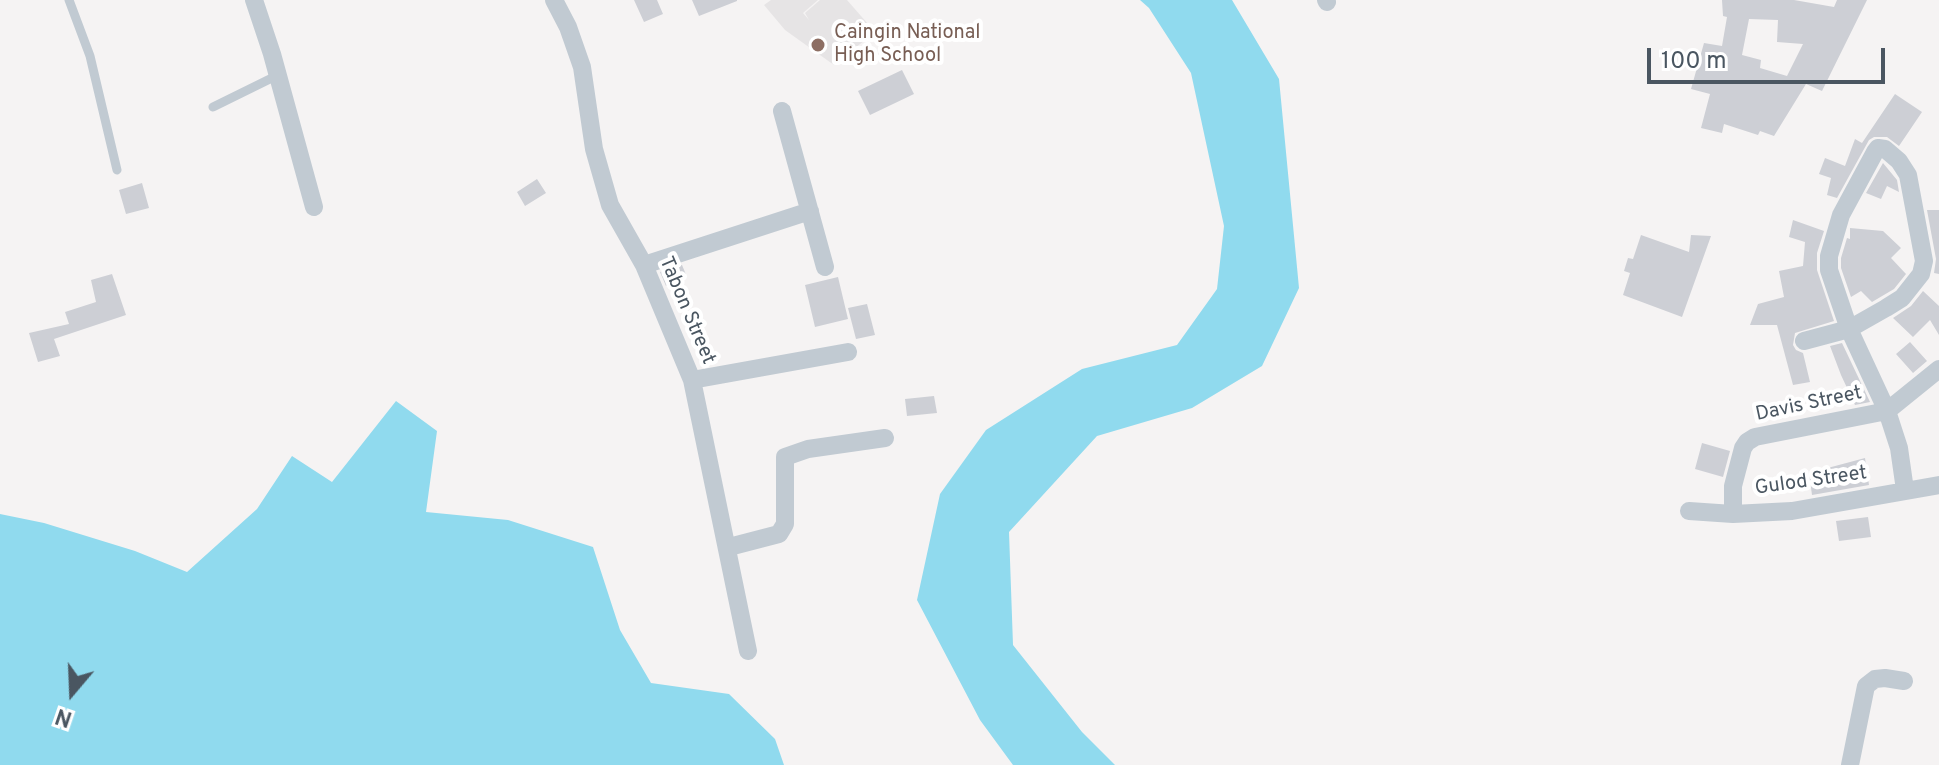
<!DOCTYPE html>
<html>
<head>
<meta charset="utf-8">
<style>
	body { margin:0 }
	#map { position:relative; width:1939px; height:765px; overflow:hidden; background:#f5f3f3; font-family:Overpass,sans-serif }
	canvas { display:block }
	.north { position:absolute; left:32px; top:653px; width:80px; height:80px; -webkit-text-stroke:6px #fff; paint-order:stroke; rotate:199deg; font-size:22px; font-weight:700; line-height:32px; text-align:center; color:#4a5661 }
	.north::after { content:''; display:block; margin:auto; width:28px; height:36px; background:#4a5661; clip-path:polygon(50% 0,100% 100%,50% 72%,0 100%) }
	.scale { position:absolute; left:1647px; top:48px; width:238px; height:36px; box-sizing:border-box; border:4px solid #4a5661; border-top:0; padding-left:10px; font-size:24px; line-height:28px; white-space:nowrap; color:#4a5661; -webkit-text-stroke:6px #fff; paint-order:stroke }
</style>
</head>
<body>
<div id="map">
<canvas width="1939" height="765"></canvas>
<div class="north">N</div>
<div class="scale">100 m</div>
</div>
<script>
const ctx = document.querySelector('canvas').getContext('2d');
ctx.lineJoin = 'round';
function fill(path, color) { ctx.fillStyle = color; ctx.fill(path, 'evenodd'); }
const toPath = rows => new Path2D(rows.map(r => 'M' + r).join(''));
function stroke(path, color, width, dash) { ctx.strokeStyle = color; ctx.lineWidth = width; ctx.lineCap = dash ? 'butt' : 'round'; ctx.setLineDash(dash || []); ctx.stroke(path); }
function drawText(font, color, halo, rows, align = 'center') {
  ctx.font = font + ' Overpass,sans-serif'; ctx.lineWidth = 8; ctx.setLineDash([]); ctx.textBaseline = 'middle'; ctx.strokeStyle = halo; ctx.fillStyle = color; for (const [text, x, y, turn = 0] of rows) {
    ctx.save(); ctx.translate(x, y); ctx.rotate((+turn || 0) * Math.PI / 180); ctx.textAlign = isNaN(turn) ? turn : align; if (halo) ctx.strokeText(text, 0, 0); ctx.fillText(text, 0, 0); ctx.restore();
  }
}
const education = toPath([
	[771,0,818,0,803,13,809,20,805,13,820,0,847,0,875,32,834,65,785,30,764,5]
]);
const water = toPath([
	[1140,0,1232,0,1279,79,1299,288,1262,366,1192,408,1097,436,1009,532,1013,645,1082,732,1115,765,1013,765,980,720,917,600,940,494,986,430,1082,369,1177,345,1217,289,1224,226,1191,73,1149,8],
	[396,401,437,431,426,512,508,520,593,547,620,630,651,683,729,694,775,739,784,765,0,765,0,514,44,523,135,551,187,572,257,509,292,456,332,482]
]);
const building = toPath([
	[634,0,657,0,663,14,644,22],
	[692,0,737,0,737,1,699,16],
	[1722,0,1794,0,1834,7,1837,0,1867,0,1822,91,1806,84,1774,136,1760,131,1758,135,1724,124,1722,133,1701,128,1710,94,1691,89,1704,43,1722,46,1727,17,1723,16],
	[1749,19,1778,20,1777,42,1803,44,1787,76,1760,68,1761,60,1742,55],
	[902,70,914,94,870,115,858,91],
	[1895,94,1922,112,1899,146,1887,137,1874,137,1869,140,1837,198,1827,195,1831,178,1819,174,1825,158,1845,166,1855,139,1862,143],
	[1883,163,1897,180,1899,192,1887,186,1881,199,1866,193],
	[537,179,546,193,525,206,517,192],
	[142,183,149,208,126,214,119,190],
	[1927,210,1939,210,1939,274,1934,273,1936,259],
	[1793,220,1824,231,1817,253,1817,270,1834,321,1795,333,1793,345,1796,350,1803,353,1810,382,1793,385,1777,325,1750,325,1758,304,1784,297,1779,271,1803,266,1805,242,1789,237],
	[1850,228,1883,231,1901,248,1891,258,1906,274,1894,289,1872,302,1861,291,1851,297,1841,268,1841,258,1847,238,1850,239],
	[1641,235,1689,252,1691,235,1711,236,1682,317,1623,295,1630,273,1624,271,1628,258,1633,259],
	[682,265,687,277,666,286,660,272],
	[112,274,126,315,54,339,60,356,38,362,29,333,69,324,65,312,96,302,91,280],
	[838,277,848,319,815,327,805,285],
	[1923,291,1939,306,1939,335,1930,320,1913,337,1893,318,1911,306],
	[867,304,875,335,856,339,848,308],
	[1910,342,1927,361,1913,373,1896,354],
	[1842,343,1870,402,1855,405,1841,375,1830,346],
	[934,396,937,413,907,416,905,399],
	[1702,443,1730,451,1723,477,1695,469],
	[1865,458,1869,485,1812,495,1809,473],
	[1868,517,1871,537,1839,541,1836,521]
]);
const lane = toPath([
	[69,0,90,56,117,170],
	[213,107,278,75]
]);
const street = toPath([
	[254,0,272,54,314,207],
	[554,0,568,27,582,67,594,149,610,205,644,265,692,380,748,651],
	[1326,0,1327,2],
	[782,111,825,267],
	[644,265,810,211],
	[1804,341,1849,329,1886,308,1902,298,1921,274,1924,261,1908,175,1899,161,1885,149,1878,148,1875,152,1841,215,1829,256,1829,270,1849,329,1887,411,1899,448,1905,490],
	[692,380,848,352],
	[1689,511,1733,514,1792,511,1939,485],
	[1733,514,1733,486,1743,448,1747,442,1755,437,1887,411,1939,369],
	[729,547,779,534,785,524,785,457,808,449,885,438],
	[1850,765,1866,686,1875,679,1885,678,1904,681]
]);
const markers = [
	[818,45,8,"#8d6e63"]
];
const educationNames = [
	["Caingin National",834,34],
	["High School",834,57]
];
const streetNames = [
	["Tabon Street",686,311,67],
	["Davis Street",1809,405,-12],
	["Gulod Street",1811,482,-8]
];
fill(education, '#e6e4e5');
fill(water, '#90daee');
fill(building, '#cdcfd5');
stroke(lane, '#c1cad2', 9);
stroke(street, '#c1cad2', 18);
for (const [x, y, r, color] of markers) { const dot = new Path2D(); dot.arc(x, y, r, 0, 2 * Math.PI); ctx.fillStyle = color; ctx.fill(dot); stroke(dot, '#fff', 3); }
drawText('20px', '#785e54', '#fff', educationNames, 'left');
drawText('20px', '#4a5661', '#fff', streetNames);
</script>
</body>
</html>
